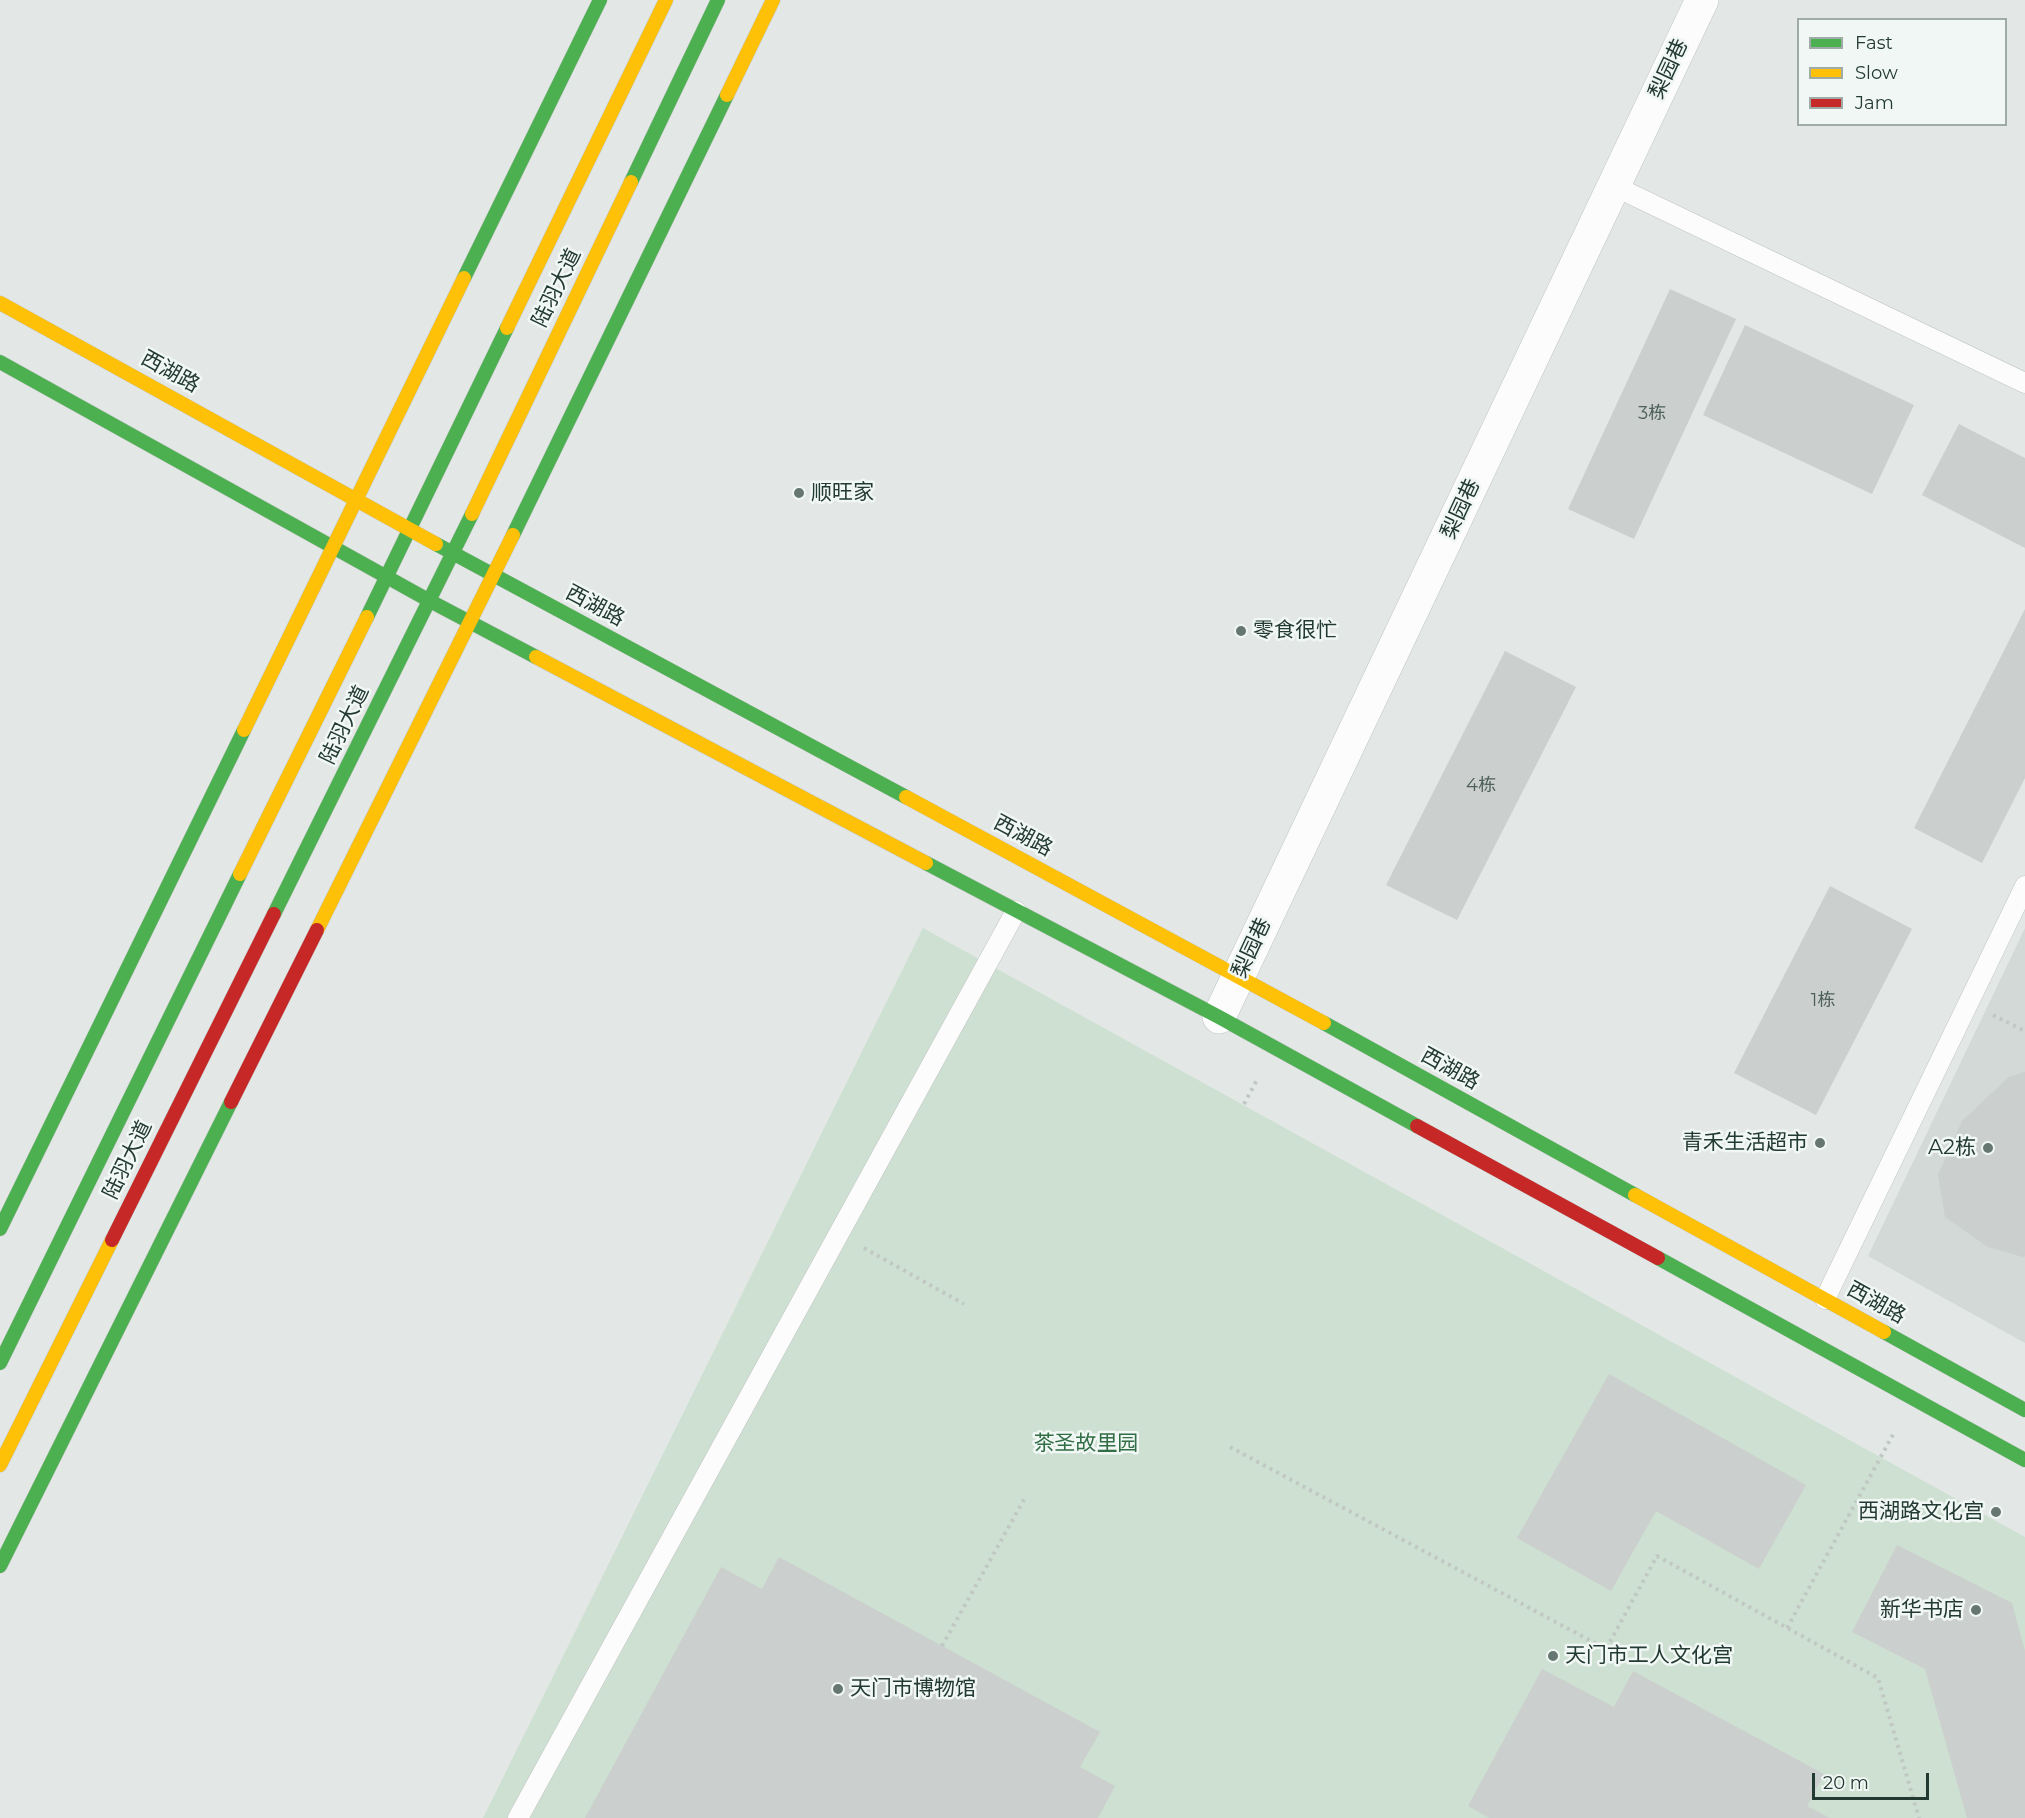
<!DOCTYPE html>
<html>
<head>
<meta charset="utf-8">
<style>
	body { margin:0 }
	#map { position:relative; width:2025px; height:1818px; overflow:hidden; background:#e3e8e6; font-family:Montserrat,sans-serif }
	canvas { display:block }
	.legend { position:absolute; left:1797px; top:18px; width:210px; height:108px; box-sizing:border-box; background:#f1f7f4; border:2px solid #9faba6; margin:0; padding:8px 10px; list-style:none; font-size:18px; color:#233a32 }
	.legend li { display:flex; align-items:center; gap:12px; height:30px }
	.legend b { width:30px; border:2px solid #9faba6 }
	.scale { position:absolute; left:1812px; top:1773px; width:117px; height:27px; box-sizing:border-box; border:3px solid #233a32; border-top:0; padding-left:8px; font-size:18px; line-height:21px; white-space:nowrap; color:#233a32; -webkit-text-stroke:4px #f1f7f4; paint-order:stroke }
</style>
</head>
<body>
<div id="map">
<canvas width="2025" height="1818"></canvas>
<ul class="legend">
<li><b style="height:8px;background:#4caf50"></b>Fast</li>
<li><b style="height:8px;background:#ffc107"></b>Slow</li>
<li><b style="height:8px;background:#c62828"></b>Jam</li>
</ul>
<div class="scale">20 m</div>
</div>
<script>
const ctx = document.querySelector('canvas').getContext('2d');
ctx.lineJoin = 'round';
function fill(path, color) { ctx.fillStyle = color; ctx.fill(path, 'evenodd'); }
const toPath = rows => new Path2D(rows.map(r => 'M' + r).join(''));
function stroke(path, color, width, dash) { ctx.strokeStyle = color; ctx.lineWidth = width; ctx.lineCap = dash ? 'butt' : 'round'; ctx.setLineDash(dash || []); ctx.stroke(path); }
function drawText(font, color, halo, rows, align = 'center') {
  ctx.font = font + ' Montserrat,"Noto Sans SC",sans-serif'; ctx.lineWidth = 5; ctx.setLineDash([]); ctx.textBaseline = 'middle'; ctx.strokeStyle = halo; ctx.fillStyle = color; for (const [text, x, y, turn = 0] of rows) {
    ctx.save(); ctx.translate(x, y); ctx.rotate((+turn || 0) * Math.PI / 180); ctx.textAlign = isNaN(turn) ? turn : align; if (halo) ctx.strokeText(text, 0, 0); ctx.fillText(text, 0, 0); ctx.restore();
  }
}
const built = toPath([
	[2025,928,2025,1343,1868,1256]
]);
const green = toPath([
	[923,928,2025,1537,2025,1818,483,1818]
]);
const building = toPath([
	[1670,289,1736,319,1634,539,1568,509],
	[1745,325,1914,405,1872,494,1703,415],
	[1959,424,2025,458,2025,548,1922,495],
	[2025,609,2025,778,1982,863,1914,828],
	[1505,651,1576,687,1457,920,1386,885],
	[1830,886,1912,929,1816,1115,1734,1073],
	[2025,1072,2025,1256,2023,1257,1988,1247,1945,1217,1938,1175,1962,1121,2009,1077],
	[1609,1374,1806,1485,1759,1569,1656,1511,1611,1591,1517,1538],
	[1897,1545,2012,1603,2025,1651,2025,1818,1967,1818,1925,1669,1852,1632],
	[779,1557,1100,1732,1080,1767,1115,1786,1098,1818,585,1818,721,1567,762,1589],
	[1542,1669,1614,1707,1633,1671,1824,1774,1807,1806,1830,1818,1489,1818,1468,1806]
]);
const path = toPath([
	[1993,1015,2025,1031],
	[1244,1104,1258,1078],
	[864,1248,964,1304],
	[1230,1447,1606,1649,1657,1556,1878,1678,1919,1818],
	[1787,1628,1895,1431],
	[942,1646,1026,1496]
]);
const lane = toPath([
	[1614,186,2025,383],
	[1825,1299,2025,886],
	[518,1818,1016,911]
]);
const street = toPath([
	[1219,1017,1702,0]
]);
const fast = toPath([
	[631,182,718,0],
	[464,278,600,0],
	[0,362,430,601,536,657],
	[513,535,727,95],
	[436,544,906,797],
	[367,617,507,328],
	[926,863,1219,1017,1417,1126],
	[274,914,472,514],
	[1324,1023,1635,1195],
	[0,1229,244,730],
	[1658,1258,2025,1460],
	[1884,1332,2025,1410],
	[0,1363,240,874],
	[0,1566,231,1102]
]);
const slow = toPath([
	[727,95,773,0],
	[0,303,436,544],
	[507,328,666,0],
	[472,514,631,182],
	[536,657,926,863],
	[244,730,464,278],
	[906,797,1324,1023],
	[240,874,367,617],
	[317,930,513,535],
	[1635,1195,1884,1332],
	[0,1465,112,1240]
]);
const jam = toPath([
	[231,1102,317,930],
	[1417,1126,1658,1258],
	[112,1240,274,914]
]);
const markers = [
	[799,493,6,"#667771"],
	[1241,631,6,"#667771"],
	[1820,1143,6,"#667771"],
	[1988,1148,6,"#667771"],
	[1996,1512,6,"#667771"],
	[1976,1610,6,"#667771"],
	[1553,1656,6,"#667771"],
	[838,1689,6,"#667771"]
];
const numberNames = [
	["3栋",1652,414],
	["4栋",1481,786],
	["1栋",1823,1001]
];
const streetNames = [
	["梨园巷",1669,69,-65],
	["陆羽大道",557,288,-64],
	["西湖路",170,372,29],
	["梨园巷",1461,509,-65],
	["西湖路",595,606,28],
	["陆羽大道",345,725,-64],
	["西湖路",1023,836,28],
	["梨园巷",1252,948,-65],
	["西湖路",1450,1069,29],
	["陆羽大道",128,1160,-64],
	["西湖路",1876,1303,29]
];
const poiNames = [
	["顺旺家",811,493],
	["零食很忙",1253,631],
	["青禾生活超市",1808,1143,"right"],
	["A2栋",1976,1148,"right"],
	["西湖路文化宫",1984,1512,"right"],
	["新华书店",1964,1610,"right"],
	["天门市工人文化宫",1565,1656],
	["天门市博物馆",850,1689]
];
const parkNames = [
	["茶圣故里园",1086,1444]
];
fill(built, '#d2d9d6');
fill(green, '#cee0d2');
fill(building, '#cbcfcd');
stroke(lane, '#c0c5c3', 21);
stroke(street, '#c0c5c3', 34);
stroke(fast, '#c0c6c3', 15);
stroke(slow, '#c0c6c3', 15);
stroke(jam, '#c0c6c3', 15);
stroke(path, '#c0c8c4', 4, [3, 4.5]);
stroke(lane, '#fbfcfb', 20);
stroke(street, '#fbfcfb', 33);
stroke(fast, '#4caf50', 14);
stroke(slow, '#ffc107', 14);
stroke(jam, '#c62828', 14);
for (const [x, y, r, color] of markers) { const dot = new Path2D(); dot.arc(x, y, r, 0, 2 * Math.PI); ctx.fillStyle = color; ctx.fill(dot); stroke(dot, '#f1f7f4', 2); }
drawText('18px', '#4e605a', null, numberNames);
drawText('21px', '#233a32', '#f1f7f4', streetNames);
drawText('21px', '#233a32', '#f1f7f4', poiNames, 'left');
drawText('21px', '#316d45', '#f1f7f4', parkNames);
</script>
</body>
</html>
